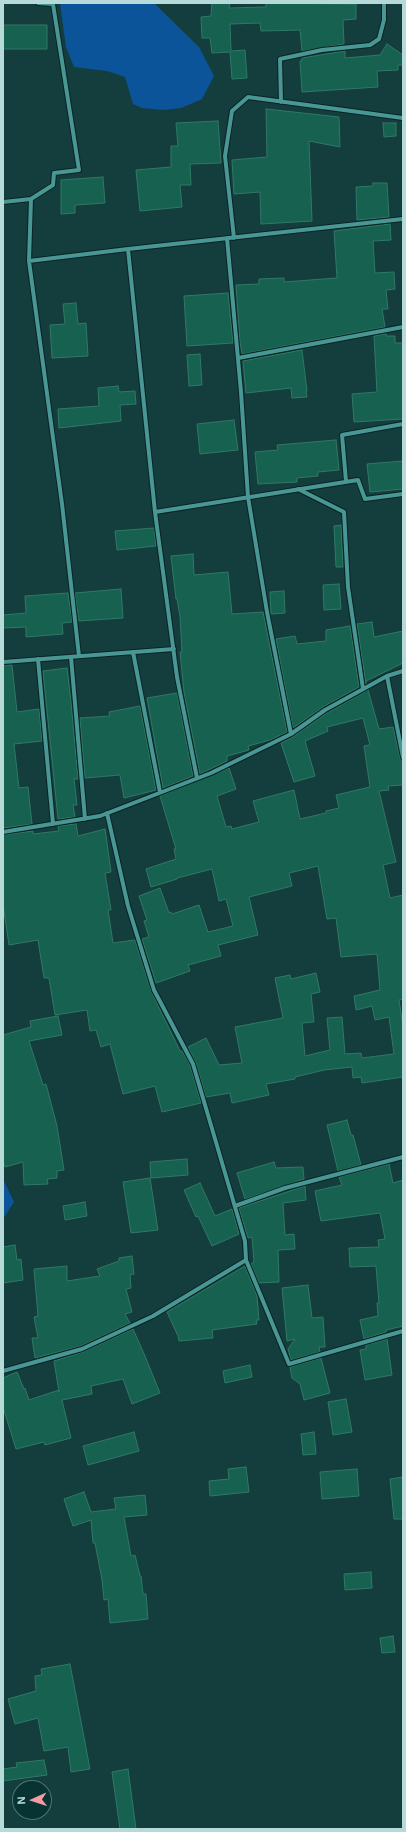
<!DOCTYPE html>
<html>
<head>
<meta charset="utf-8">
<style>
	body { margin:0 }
	#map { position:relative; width:406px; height:1832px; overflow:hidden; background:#143e3d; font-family:Helvetica,sans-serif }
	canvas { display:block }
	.frame { position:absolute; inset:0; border:4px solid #b5dad8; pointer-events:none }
	.north { position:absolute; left:12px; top:1780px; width:40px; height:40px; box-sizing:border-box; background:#073433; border:1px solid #4d7675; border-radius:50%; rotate:267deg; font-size:11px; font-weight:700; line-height:16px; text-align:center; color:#b5dad8 }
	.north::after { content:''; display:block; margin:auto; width:14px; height:18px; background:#f49aa4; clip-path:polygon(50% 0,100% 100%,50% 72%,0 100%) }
</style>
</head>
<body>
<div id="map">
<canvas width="406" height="1832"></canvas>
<div class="frame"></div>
<div class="north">N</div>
</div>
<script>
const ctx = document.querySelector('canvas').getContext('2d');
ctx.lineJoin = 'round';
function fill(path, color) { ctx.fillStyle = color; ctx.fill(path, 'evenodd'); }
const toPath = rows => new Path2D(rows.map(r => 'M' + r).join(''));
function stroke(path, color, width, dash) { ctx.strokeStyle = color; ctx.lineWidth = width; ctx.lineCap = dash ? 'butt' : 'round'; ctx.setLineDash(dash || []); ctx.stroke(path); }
const water = toPath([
	[60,3,154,3,199,47,214,76,202,99,181,108,163,110,142,108,133,104,125,77,107,71,74,67,66,47],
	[3,1179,14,1202,3,1219]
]);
const building = toPath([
	[212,3,230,3,229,8,266,7,266,3,356,4,356,19,343,20,344,44,302,51,300,30,261,31,260,23,230,24,231,51,245,50,247,78,232,79,230,52,212,53,210,38,202,38,201,17,211,16,212,3],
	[3,25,47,25,47,49,3,49,3,25],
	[387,44,403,55,403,65,398,65,398,70,377,71,378,87,302,92,300,61,302,61,302,58,345,51,345,58,380,55,387,44],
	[266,109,339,117,340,147,309,141,312,221,261,224,260,192,234,194,232,160,267,157,266,109],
	[218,121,221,163,190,164,191,185,180,185,182,207,140,211,136,170,171,167,171,146,178,146,176,123,218,121],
	[383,123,396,123,396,136,384,137,383,123],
	[103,177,105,203,75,205,75,213,61,214,61,180,103,177],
	[373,183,387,183,389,217,357,220,356,187,373,186,373,183],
	[390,224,391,240,373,241,375,273,394,272,395,289,386,290,388,309,382,309,385,327,242,354,240,342,236,285,259,284,259,279,284,278,284,282,337,278,334,231,390,224],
	[228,293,233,343,187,346,184,296,228,293],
	[76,303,78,324,86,323,88,356,52,358,50,325,65,324,63,304,76,303],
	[386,334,386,336,395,336,395,343,403,343,403,419,354,422,352,394,377,392,374,336,386,334],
	[302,350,307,391,306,391,307,397,292,398,291,388,246,393,243,361,302,350],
	[200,354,202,385,189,386,187,355,200,354],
	[118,386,119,392,135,391,136,404,120,405,121,421,59,428,58,409,99,406,98,388,118,386],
	[234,420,238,450,200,454,197,424,234,420],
	[336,440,339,470,318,472,318,476,297,478,297,482,258,484,255,452,278,450,277,445,336,440],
	[403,461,403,489,370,492,367,464,403,461],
	[341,525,343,567,336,567,334,526,341,525],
	[154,528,156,546,117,550,115,531,154,528],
	[193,554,194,575,228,572,232,614,263,612,287,732,270,740,248,746,249,750,227,756,227,761,200,774,184,692,180,652,182,652,180,616,177,599,176,599,171,556,193,554],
	[339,584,341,609,324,610,323,585,339,584],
	[121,589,123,618,79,621,75,593,121,589],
	[284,591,285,613,271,614,270,592,284,591],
	[68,593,72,622,62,623,63,634,26,637,26,627,3,628,3,615,26,613,25,596,68,593],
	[372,622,374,637,403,631,403,663,366,681,366,684,357,624,372,622],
	[350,626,359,687,323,707,293,728,276,639,295,636,297,644,326,641,326,630,350,626],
	[3,665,12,665,17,712,39,709,42,741,14,744,19,788,28,787,32,824,3,828,3,665],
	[67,668,71,702,78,779,74,779,77,805,73,805,75,817,58,819,43,671,67,668],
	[368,690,379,729,393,727,400,758,403,760,403,785,388,786,389,790,379,791,396,862,383,865,390,898,403,895,403,999,399,1000,403,1027,403,1077,362,1083,361,1077,353,1078,352,1067,324,1070,295,1077,295,1079,266,1084,269,1095,232,1103,230,1093,206,1097,196,1063,188,1047,206,1038,219,1065,242,1063,235,1027,283,1018,275,978,290,975,291,979,316,973,320,992,311,994,314,1022,302,1023,305,1056,330,1050,327,1018,342,1017,345,1054,361,1053,362,1058,394,1054,389,1017,375,1020,372,1006,356,1010,354,996,380,990,377,954,341,957,336,918,327,919,318,866,289,873,292,886,249,897,258,935,218,945,221,956,188,965,190,971,156,983,142,939,149,937,144,921,147,920,139,896,160,888,169,913,171,912,172,914,199,905,208,932,233,926,226,899,219,901,212,869,177,878,177,879,151,887,146,869,176,859,174,849,176,849,160,796,229,768,236,789,217,796,226,827,231,826,232,829,259,822,253,801,294,790,300,819,326,813,326,811,339,808,336,795,370,787,364,746,370,745,363,718,327,727,328,731,305,741,315,776,294,782,281,743,293,737,327,713,368,690],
	[177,693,193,776,163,788,147,698,177,693],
	[140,706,156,790,124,798,120,775,85,778,80,718,110,716,109,712,140,706],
	[76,824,78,836,105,829,111,872,105,873,111,910,108,910,113,943,135,940,151,991,180,1051,182,1051,190,1065,201,1103,162,1112,155,1086,123,1094,110,1044,101,1047,96,1030,90,1031,87,1010,55,1015,49,978,44,978,38,940,9,945,3,904,3,835,33,831,33,834,59,831,58,826,76,824],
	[58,1016,62,1035,29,1041,43,1085,46,1084,57,1126,64,1170,57,1171,57,1178,47,1179,48,1184,24,1185,23,1162,5,1167,3,1160,3,1035,31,1027,30,1021,58,1016],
	[347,1120,351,1135,353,1135,361,1165,338,1171,327,1125,347,1120],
	[187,1159,188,1175,151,1178,150,1162,187,1159],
	[274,1162,276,1168,303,1167,304,1179,245,1199,237,1173,274,1162],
	[389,1164,393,1183,403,1180,403,1326,386,1330,386,1332,364,1339,360,1320,378,1316,377,1303,379,1303,376,1266,350,1267,349,1248,379,1247,378,1240,385,1239,380,1213,321,1221,315,1191,342,1185,339,1177,389,1164],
	[150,1178,158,1230,131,1233,123,1182,150,1178],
	[200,1183,215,1216,232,1209,239,1234,212,1246,198,1216,196,1217,184,1190,200,1183],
	[305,1186,306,1200,283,1203,285,1235,294,1234,295,1249,278,1250,279,1282,259,1283,251,1264,254,1262,252,1237,248,1238,239,1208,305,1186],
	[85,1202,87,1216,65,1220,63,1206,85,1202],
	[15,1245,17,1260,21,1259,23,1280,3,1283,3,1247,15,1245],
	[132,1256,134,1274,130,1275,131,1288,126,1289,132,1312,125,1314,130,1323,81,1346,35,1358,32,1338,38,1338,34,1317,38,1316,34,1269,67,1266,67,1281,100,1276,97,1269,119,1261,119,1258,132,1256],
	[245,1266,257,1296,259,1320,256,1320,257,1324,212,1330,213,1338,179,1341,178,1336,167,1312,245,1266],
	[308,1285,312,1318,323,1317,325,1347,319,1347,320,1352,291,1360,288,1349,295,1339,287,1341,282,1288,308,1285],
	[133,1329,145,1356,160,1393,132,1404,123,1379,91,1386,92,1394,62,1400,71,1438,45,1445,44,1442,16,1449,3,1407,3,1378,17,1372,24,1389,25,1388,29,1400,59,1390,59,1392,54,1361,83,1352,133,1329],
	[387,1339,392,1375,365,1380,360,1350,366,1349,366,1345,387,1339],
	[321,1358,330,1393,304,1400,300,1384,292,1378,290,1367,321,1358],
	[250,1365,252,1377,225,1383,223,1371,250,1365],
	[346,1399,352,1432,333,1435,328,1402,346,1399],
	[134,1432,139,1451,88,1465,83,1446,134,1432],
	[314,1432,316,1454,303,1455,301,1434,314,1432],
	[246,1467,249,1492,210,1496,209,1481,229,1479,228,1469,246,1467],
	[357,1469,359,1496,322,1499,320,1472,357,1469],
	[403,1477,403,1519,394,1519,390,1479,403,1477],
	[84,1492,91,1512,116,1509,114,1498,145,1495,147,1515,124,1517,131,1556,135,1555,140,1576,141,1576,143,1594,146,1594,148,1619,110,1623,108,1599,104,1600,102,1580,95,1543,93,1543,91,1520,73,1526,64,1499,84,1492],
	[371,1572,372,1588,345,1590,344,1574,371,1572],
	[393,1636,395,1652,382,1653,380,1638,393,1636],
	[70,1664,90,1769,71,1772,68,1747,44,1751,38,1718,15,1724,8,1699,36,1691,35,1676,42,1675,41,1669,70,1664],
	[44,1760,47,1775,3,1781,3,1769,17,1767,16,1763,44,1760],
	[128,1769,136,1829,120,1829,112,1772,128,1769]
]);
const minor = toPath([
	[281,102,280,59,322,50,370,45,379,39,384,20,384,3],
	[3,202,31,199,53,185,54,173,79,170,53,4,38,3],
	[227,238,241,392,248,497,267,612,291,734],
	[234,238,225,156,232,111,248,97,403,118],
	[29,261,31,199],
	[238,358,403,327],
	[346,481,342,435,403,424],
	[298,489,344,512,348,587,363,689],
	[155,512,358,480,365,499,403,494],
	[133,652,160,792],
	[79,656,62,504,29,261,128,249],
	[71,657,85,819],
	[38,659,53,824],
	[3,662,174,649],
	[387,676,403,757],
	[197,778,177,677,155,512,128,249,403,219],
	[107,813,128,906,154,990,193,1064,245,1241,246,1260],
	[3,832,100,816,211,773,291,734,325,710,387,676,403,671],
	[235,1206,285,1188,403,1157],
	[3,1371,82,1349,153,1316,246,1260,289,1364,403,1331]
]);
fill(water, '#0c5499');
fill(building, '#16614f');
stroke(building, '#327865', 1);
stroke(minor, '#0a2322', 6);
stroke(minor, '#489795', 4);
</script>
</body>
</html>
